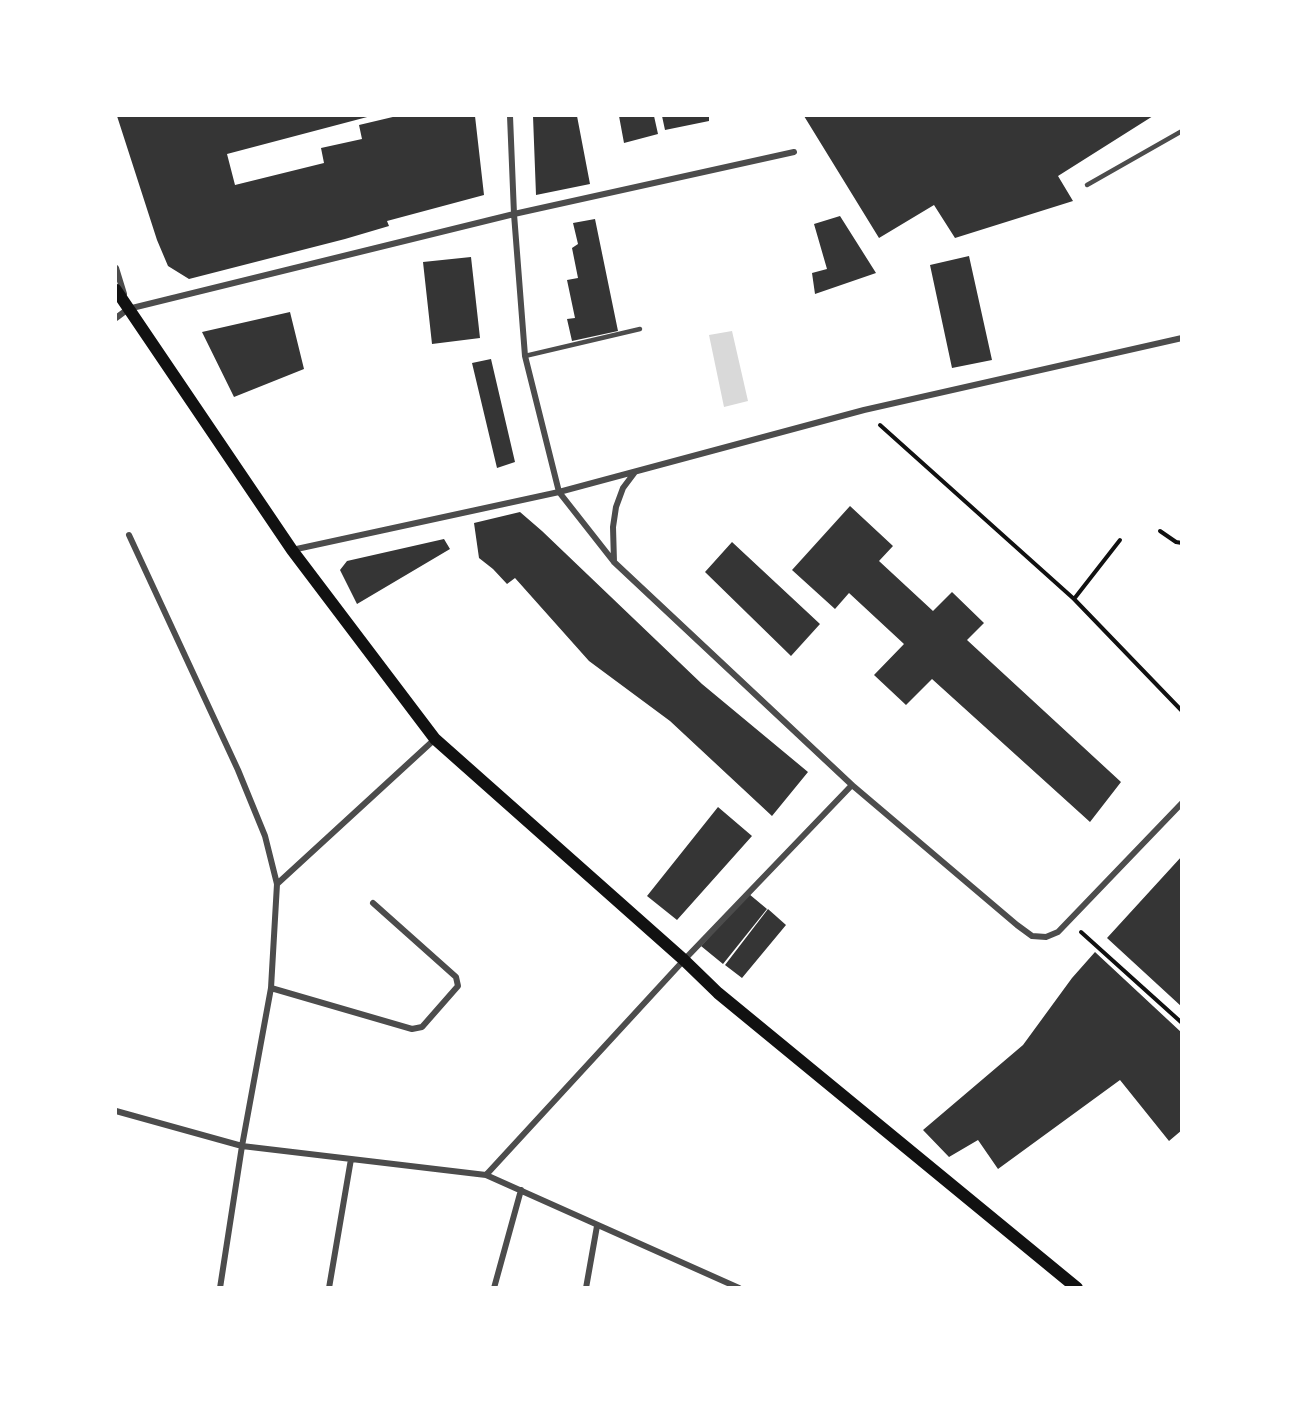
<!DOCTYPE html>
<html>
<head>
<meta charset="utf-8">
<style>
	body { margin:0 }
	#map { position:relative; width:1297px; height:1403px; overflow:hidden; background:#fff; font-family:"Exo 2",sans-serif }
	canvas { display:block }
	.frame { position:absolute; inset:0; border:117px solid #fff; pointer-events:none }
</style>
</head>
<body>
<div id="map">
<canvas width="1297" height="1403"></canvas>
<div class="frame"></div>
</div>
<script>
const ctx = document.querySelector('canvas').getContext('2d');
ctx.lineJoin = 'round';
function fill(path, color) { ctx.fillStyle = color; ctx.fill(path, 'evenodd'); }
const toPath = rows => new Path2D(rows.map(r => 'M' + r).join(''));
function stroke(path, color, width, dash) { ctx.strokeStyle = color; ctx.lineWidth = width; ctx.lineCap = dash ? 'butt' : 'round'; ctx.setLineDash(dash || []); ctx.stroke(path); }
const water = toPath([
	[732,331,748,401,724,407,709,335]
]);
const building = toPath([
	[117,116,371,116,227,154,235,185,324,163,321,148,362,139,359,125,397,116,475,116,484,195,387,221,389,226,345,239,189,279,168,266,157,240],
	[533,116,577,116,590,184,536,195],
	[619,116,654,116,658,134,624,143],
	[662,116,709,116,709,121,665,130],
	[804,116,1153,116,1058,176,1073,201,955,238,934,205,879,238],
	[840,216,876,273,815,294,812,273,827,269,814,224],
	[595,219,618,331,572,341,567,319,575,318,567,280,578,278,572,248,578,244,573,223],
	[969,256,992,360,952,368,930,265],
	[471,257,480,338,432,344,423,262],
	[290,312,304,369,234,397,202,332],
	[491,359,515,462,497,468,472,363],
	[850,506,893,546,879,561,933,611,952,592,984,623,967,640,1121,782,1090,822,932,679,906,705,874,675,904,644,849,593,835,609,792,570],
	[520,512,542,531,702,684,808,772,772,816,670,721,589,661,515,578,507,584,493,569,479,558,474,523],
	[444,539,450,549,357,604,340,570,347,561],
	[732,542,820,624,791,656,705,572],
	[718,807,752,836,677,920,647,896],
	[1182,856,1182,1007,1107,938],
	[749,894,767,909,723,964,701,946],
	[768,909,786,925,742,978,725,965],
	[1095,952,1182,1033,1182,1130,1169,1141,1120,1080,998,1169,978,1140,949,1157,923,1130,1023,1045,1072,978]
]);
const path = toPath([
	[880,425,1074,599,1182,711],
	[1160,531,1176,542,1182,543],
	[1074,599,1120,540],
	[1081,932,1182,1023]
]);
const service = toPath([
	[1087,185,1182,131],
	[525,356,640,329]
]);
const minor = toPath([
	[510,116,514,214,525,356,559,492,614,562,852,785,1017,925,1032,936,1046,937,1058,932,1182,803],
	[116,268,124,294],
	[116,318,128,309,514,214,794,152],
	[129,535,238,770,265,836,277,884,271,988,242,1146,220,1288],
	[292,550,559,492,864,410,1182,338],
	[614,562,613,527,616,507,623,488,635,472],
	[277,884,435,739],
	[271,988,412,1029,422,1027,458,986,456,977,373,903],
	[116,1111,242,1146,486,1175,739,1288],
	[486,1175,684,960,852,785],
	[329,1288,351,1159],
	[494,1288,521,1190],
	[586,1288,597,1226]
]);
const secondary = toPath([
	[116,290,292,550,435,739,684,960,718,993,1077,1288]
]);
fill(water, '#d9d9d9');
fill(building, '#353535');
stroke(path, '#111', 4);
stroke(service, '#4c4c4c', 4.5);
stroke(minor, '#4c4c4c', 6);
stroke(secondary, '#111', 12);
</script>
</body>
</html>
